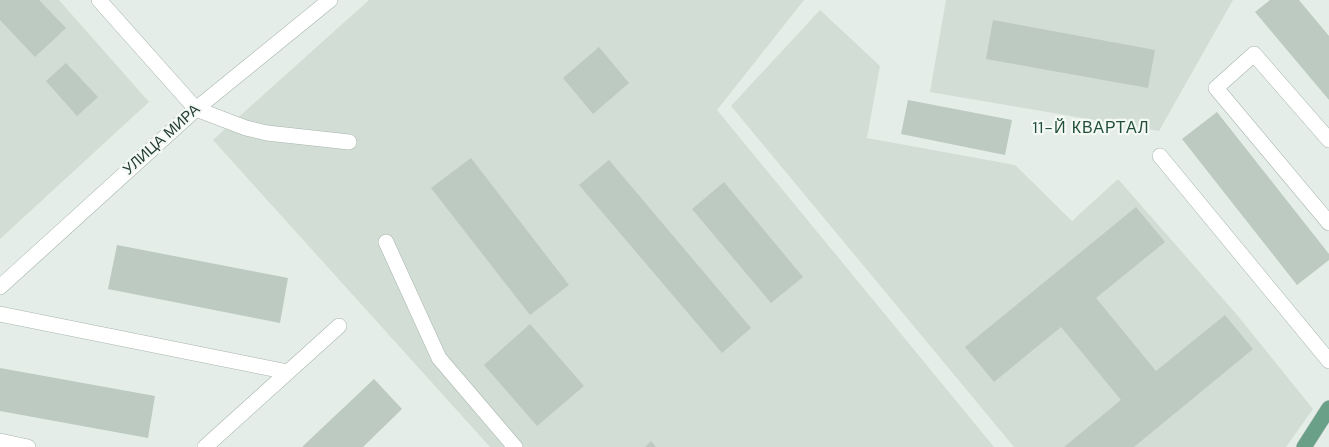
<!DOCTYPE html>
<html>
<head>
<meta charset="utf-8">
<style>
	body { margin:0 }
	canvas { display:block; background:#e4ede7 }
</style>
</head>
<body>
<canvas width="1329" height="447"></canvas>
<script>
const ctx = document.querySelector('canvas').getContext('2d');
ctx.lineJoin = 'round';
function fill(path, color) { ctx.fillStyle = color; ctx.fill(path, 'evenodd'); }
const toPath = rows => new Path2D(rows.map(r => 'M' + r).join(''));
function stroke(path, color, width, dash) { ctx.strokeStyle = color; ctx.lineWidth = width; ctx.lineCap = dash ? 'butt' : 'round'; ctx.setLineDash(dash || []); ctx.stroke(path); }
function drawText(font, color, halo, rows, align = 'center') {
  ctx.font = font + ' "DM Sans",sans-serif'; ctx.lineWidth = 4.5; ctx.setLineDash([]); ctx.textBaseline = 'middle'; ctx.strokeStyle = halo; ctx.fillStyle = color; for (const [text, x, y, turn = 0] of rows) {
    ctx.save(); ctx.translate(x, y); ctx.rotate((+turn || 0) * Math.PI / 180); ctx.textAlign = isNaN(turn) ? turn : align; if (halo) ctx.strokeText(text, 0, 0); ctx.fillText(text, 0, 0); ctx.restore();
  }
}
const built = toPath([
	[0,0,59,0,149,102,0,239],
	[369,0,804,0,717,110,994,447,490,447,213,140],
	[946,0,1233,0,1159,131,930,92],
	[820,10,880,66,867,138,1015,165,1072,221,1118,179,1238,316,1313,409,1286,447,1014,447,731,106]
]);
const building = toPath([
	[0,0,39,0,66,28,35,57,0,20],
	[1270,0,1299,0,1329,36,1329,100,1255,12],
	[993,20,1155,50,1148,88,986,59],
	[599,47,629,83,593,114,563,78],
	[66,63,98,97,77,116,46,81],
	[908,100,1012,120,1005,155,901,134],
	[1217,112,1329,254,1329,260,1297,285,1182,139],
	[471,158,569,285,530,315,431,188],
	[609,160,751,328,722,353,579,185],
	[724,182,803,277,771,303,692,209],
	[1136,207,1165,242,1096,298,1156,371,1225,315,1253,349,1134,447,1064,447,1121,400,1061,327,994,382,965,347],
	[117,245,288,278,280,323,108,289],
	[530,324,584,386,537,426,484,365],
	[0,368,155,396,148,438,0,411],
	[374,379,402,409,363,447,302,447],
	[651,441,656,447,645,447]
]);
const minor = toPath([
	[99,0,196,109,246,128,267,133,349,142],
	[1329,140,1254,54,1216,88,1329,223],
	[1160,156,1329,361],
	[386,242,439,358,515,447],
	[0,287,196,109,330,0],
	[0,314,288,372],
	[0,441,28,447],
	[205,447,339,326]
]);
const major = toPath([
	[1304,447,1329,408]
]);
const streetNames = [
	["УЛИЦА МИРА",162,140,-42]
];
const neighbourhoodNames = [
	["11-Й КВАРТАЛ",1091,129]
];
fill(built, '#d2ddd6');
fill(building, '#bccac2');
stroke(minor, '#a7b5ad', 16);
stroke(major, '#c2c9c6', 16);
stroke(minor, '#fff', 15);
stroke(major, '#6ba088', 15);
drawText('15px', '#243e32', '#f4f9f6', streetNames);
ctx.letterSpacing = '1px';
drawText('16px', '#214f3a', '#f4f9f6', neighbourhoodNames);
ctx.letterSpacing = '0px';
</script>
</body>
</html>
